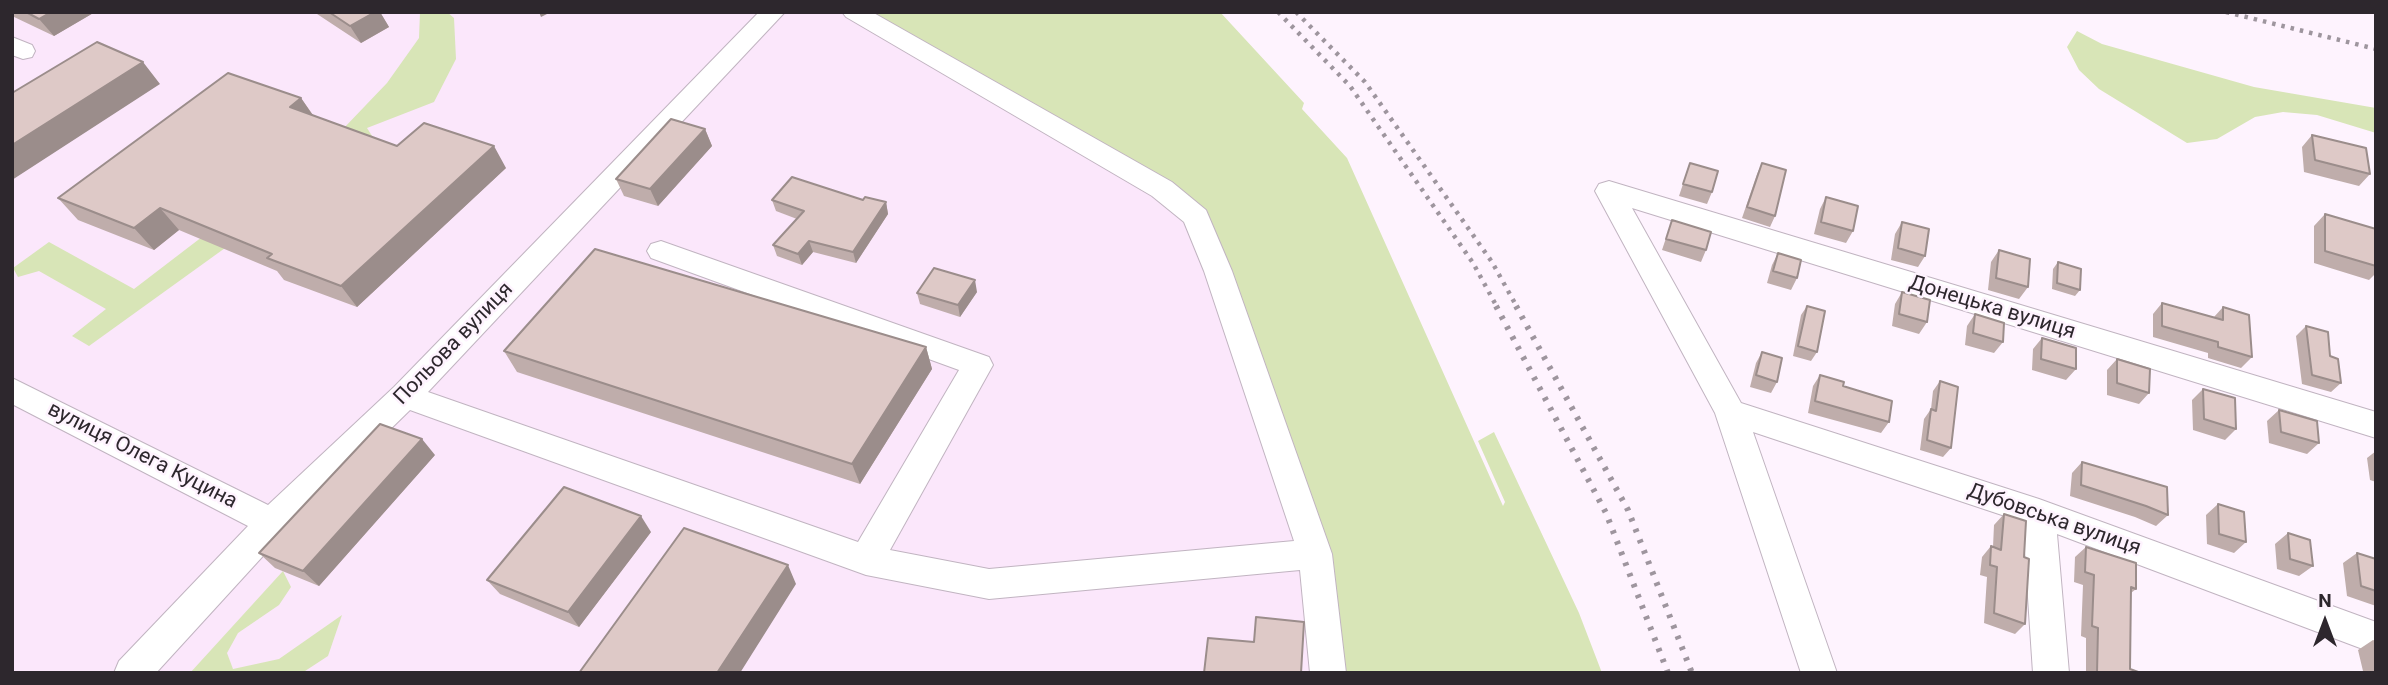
<!DOCTYPE html>
<html>
<head>
<meta charset="utf-8">
<style>
	body { margin:0 }
	#map { position:relative; width:2388px; height:685px; overflow:hidden; background:#fef3fe; font-family:Roboto,sans-serif }
	canvas { display:block }
	.frame { position:absolute; inset:0; border:14px solid #2d272d; pointer-events:none }
	.north { position:absolute; left:2290px; top:587px; width:70px; height:70px; -webkit-text-stroke:5px #fef3fe; paint-order:stroke; rotate:0deg; font-size:19px; font-weight:700; line-height:28px; text-align:center; color:#2d272d }
	.north::after { content:''; display:block; margin:auto; width:24px; height:32px; background:#2d272d; clip-path:polygon(50% 0,100% 100%,50% 72%,0 100%) }
</style>
</head>
<body>
<div id="map">
<canvas width="2388" height="685"></canvas>
<div class="frame"></div>
<div class="north">N</div>
</div>
<script>
const ctx = document.querySelector('canvas').getContext('2d');
ctx.lineJoin = 'round';
function fill(path, color) { ctx.fillStyle = color; ctx.fill(path, 'evenodd'); }
const toPath = rows => new Path2D(rows.map(r => 'M' + r).join(''));
function stroke(path, color, width, dash) { ctx.strokeStyle = color; ctx.lineWidth = width; ctx.lineCap = dash ? 'butt' : 'round'; ctx.setLineDash(dash || []); ctx.stroke(path); }
function drawText(font, color, halo, rows, align = 'center') {
  ctx.font = font + ' Roboto,sans-serif'; ctx.lineWidth = 5; ctx.setLineDash([]); ctx.textBaseline = 'middle'; ctx.strokeStyle = halo; ctx.fillStyle = color; for (const [text, x, y, turn = 0] of rows) {
    ctx.save(); ctx.translate(x, y); ctx.rotate((+turn || 0) * Math.PI / 180); ctx.textAlign = isNaN(turn) ? turn : align; if (halo) ctx.strokeText(text, 0, 0); ctx.fillText(text, 0, 0); ctx.restore();
  }
}
const built = toPath([
	[12,12,854,12,1196,217,1315,554,1328,673,12,673]
]);
const green = toPath([
	[420,12,447,12,454,18,456,59,434,102,367,128,381,150,232,243,89,346,72,336,106,309,39,271,18,277,13,268,49,242,134,289,343,129,387,83,419,38],
	[854,12,1220,12,1304,103,1302,109,1347,158,1503,506,1505,502,1478,441,1494,432,1579,613,1602,673,1328,673,1315,554,1196,217],
	[2077,31,2102,44,2254,87,2376,108,2376,133,2317,115,2283,112,2255,117,2217,139,2187,143,2099,89,2079,70,2067,47],
	[283,571,291,587,279,605,238,633,227,653,233,669,279,659,342,615,328,656,302,673,190,673]
]);
const minor = toPath([
	[759,12,785,12,428,392,858,542,959,370,651,258,647,251,651,244,661,241,989,357,993,365,890,550,989,569,1294,541,1204,271,1184,222,1152,196,846,17,842,12,872,12,1172,182,1206,210,1232,271,1332,554,1346,673,1310,673,1300,570,989,599,866,575,410,410,284,533,156,673,114,673,119,661,248,526,12,404,12,378,268,505,394,387,759,12],
	[12,37,32,45,35,51,32,57,23,59,12,55,12,37],
	[1609,181,2376,412,2376,438,1632,208,1741,403,2039,499,2376,622,2376,654,2057,534,2069,673,2033,673,2023,522,1753,432,1837,673,1801,673,1715,413,1595,191,1599,184,1609,181]
]);
const railFar1 = toPath([
	[1278,12,1350,86,1473,263,1497,307],
	[1296,12,1365,82,1492,262,1517,307],
	[2226,12,2376,49]
]);
const rail = toPath([
	[1496,306,1606,513,1668,673],
	[1516,306,1628,510,1692,673]
]);
const wall = toPath([
	[12,12,95,12,54,36,12,16],
	[314,12,380,12,389,27,361,43],
	[301,98,313,115,397,146,506,168,357,307,284,280,277,271,179,230,154,250,78,220,58,198],
	[705,129,712,146,658,206,624,196,616,179],
	[2312,135,2370,174,2359,186,2304,172,2302,147],
	[1690,163,1712,192,1707,204,1679,196],
	[1762,163,1775,216,1770,227,1742,218,1757,174],
	[1826,197,1853,231,1846,243,1814,234,1820,209],
	[772,200,863,200,886,202,888,214,856,263,813,252,802,265,777,256,773,245,797,219,776,211],
	[2325,214,2376,229,2376,273,2369,280,2314,263,2314,226],
	[1672,220,1706,250,1701,262,1662,250],
	[1902,222,1925,256,1918,267,1891,260,1895,234],
	[1999,250,2028,287,2019,299,1988,290,1991,262],
	[1778,253,1797,278,1791,290,1767,283,1772,265],
	[2058,262,2080,290,2075,296,2052,289,2053,269],
	[977,292,960,317,920,304,917,293],
	[1902,292,1927,322,1919,334,1892,326,1895,304],
	[2162,303,2214,317,2223,307,2252,357,2241,368,2208,358,2208,353,2153,337,2153,314],
	[1807,306,1817,352,1811,361,1793,356,1801,315],
	[1975,314,2003,342,1994,353,1965,345,1967,326],
	[2306,326,2330,356,2341,383,2331,392,2302,384,2296,336],
	[2042,338,2076,369,2066,380,2032,370,2033,349],
	[926,347,932,369,860,484,517,372,504,351],
	[1762,352,1777,382,1771,393,1750,387,1756,363],
	[2117,359,2149,393,2139,404,2107,395,2107,370],
	[1820,375,1843,386,1889,422,1881,433,1808,413,1813,386],
	[1940,381,1951,448,1943,457,1920,450,1924,419,1931,409,1933,391],
	[2203,389,2236,429,2225,440,2193,430,2192,400],
	[2279,410,2319,443,2307,454,2269,443,2267,421],
	[2376,451,2376,482,2370,480,2367,458],
	[435,455,319,586,275,568,259,553],
	[2082,462,2168,515,2156,526,2135,517,2070,496,2072,473],
	[2218,504,2246,542,2234,553,2207,544,2206,515],
	[2004,514,2024,557,2025,624,2015,634,1984,623,1987,577,1980,575,1982,557,1991,546,1993,547,1994,525],
	[651,532,579,627,500,594,487,580],
	[2288,533,2313,566,2299,576,2277,569,2275,544],
	[2086,547,2136,589,2131,593,2130,669,2141,673,2086,673,2086,638,2081,636,2083,585,2074,582,2075,557],
	[2357,553,2376,559,2376,606,2347,596,2343,563],
	[2373,640,2376,641,2376,673,2363,671,2358,650]
]);
const shadedWall = toPath([
	[51,12,95,12,54,36,39,19],
	[375,12,380,12,389,27,361,43,350,26],
	[539,12,551,12,541,17],
	[143,62,160,84,12,180,12,145],
	[301,98,316,120,290,107],
	[705,129,712,146,658,206,650,189],
	[494,146,506,168,357,307,341,286],
	[886,202,888,214,856,263,853,252],
	[160,208,179,230,154,250,134,228],
	[809,241,813,252,802,265,798,254],
	[975,280,977,292,960,317,958,305],
	[926,347,932,369,860,484,852,464],
	[422,439,435,455,319,586,303,571],
	[641,516,651,532,579,627,568,612],
	[788,565,796,584,740,673,717,673]
]);
const building = toPath([
	[26,12,51,12,39,19,26,12],
	[329,12,375,12,350,26,329,12],
	[97,42,143,62,12,145,12,93,97,42],
	[228,73,301,98,290,107,397,146,424,123,494,146,341,286,267,258,272,254,160,208,134,228,58,198,228,73],
	[671,119,705,129,650,189,616,179,671,119],
	[2312,135,2366,148,2370,174,2315,160,2312,135],
	[1690,163,1718,171,1712,192,1683,184,1690,163],
	[1762,163,1786,170,1775,216,1747,207,1762,163],
	[792,177,863,200,865,197,886,202,853,252,809,241,798,254,773,245,804,211,772,200,792,177],
	[1826,197,1858,206,1853,231,1821,222,1826,197],
	[2325,214,2376,229,2376,266,2325,251,2325,214],
	[1672,220,1711,232,1706,250,1666,239,1672,220],
	[1902,222,1929,229,1925,256,1898,248,1902,222],
	[595,249,926,347,852,464,504,351,595,249],
	[1999,250,2030,259,2028,287,1996,278,1999,250],
	[1778,253,1801,260,1797,278,1773,271,1778,253],
	[2058,262,2081,269,2080,290,2057,283,2058,262],
	[934,268,975,280,958,305,917,293,934,268],
	[1902,292,1930,300,1927,322,1899,314,1902,292],
	[2162,303,2223,320,2223,307,2249,315,2252,357,2218,347,2218,342,2162,326,2162,303],
	[1807,306,1825,311,1817,352,1798,346,1807,306],
	[1975,314,2004,323,2003,342,1973,333,1975,314],
	[2306,326,2328,332,2330,356,2338,359,2341,383,2312,375,2306,326],
	[2042,338,2076,348,2076,369,2041,359,2042,338],
	[1762,352,1782,358,1777,382,1756,375,1762,352],
	[2117,359,2150,369,2149,393,2117,383,2117,359],
	[1820,375,1844,382,1843,386,1892,401,1889,422,1815,401,1820,375],
	[1940,381,1958,387,1951,448,1927,440,1931,409,1936,411,1940,381],
	[2203,389,2235,398,2236,429,2204,419,2203,389],
	[2279,410,2317,421,2319,443,2281,432,2279,410],
	[380,424,422,439,303,571,259,553,380,424],
	[2082,462,2167,487,2168,515,2146,506,2081,485,2082,462],
	[564,487,641,516,568,612,487,580,564,487],
	[2218,504,2244,512,2246,542,2219,534,2218,504],
	[2004,514,2026,521,2024,557,2029,559,2025,624,1994,613,1997,567,1990,565,1991,546,2001,550,2004,514],
	[684,528,788,565,717,673,579,673,684,528],
	[2288,533,2310,540,2313,566,2290,559,2288,533],
	[2086,547,2136,563,2136,589,2131,587,2130,669,2141,673,2097,673,2098,628,2092,626,2094,575,2085,572,2086,547],
	[2357,553,2376,559,2376,591,2361,586,2357,553],
	[1256,617,1304,622,1301,673,1204,673,1208,638,1254,642,1256,617]
]);
const streetNames = [
	["Донецька вулиця",1992,308,17],
	["Польова вулиця",454,344,-46],
	["вулиця Олега Куцина",142,456,27],
	["Дубовська вулиця",2054,520,19]
];
fill(built, '#fbe7fb');
fill(green, '#d8e5b7');
stroke(minor, '#c1b4c1', 2);
fill(minor, '#fff');
stroke(railFar1, '#9e959e', 4.5, [3.5, 6]);
stroke(rail, '#9e959e', 6, [3.5, 8]);
fill(wall, '#bfadab');
fill(shadedWall, '#9b8d8b');
fill(building, '#dec9c7');
stroke(building, '#9b8d8b', 2);
drawText('21px', '#2d272d', '#fef3fe', streetNames);
</script>
</body>
</html>
